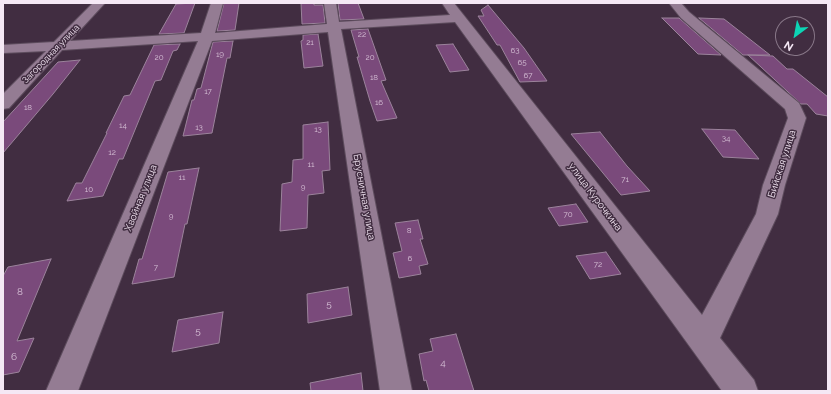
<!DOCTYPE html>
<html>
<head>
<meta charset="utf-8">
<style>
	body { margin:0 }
	#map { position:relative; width:831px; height:394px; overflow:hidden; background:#412d41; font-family:Raleway,sans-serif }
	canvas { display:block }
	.frame { position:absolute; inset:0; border:4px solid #f5e8f5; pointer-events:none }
	.north { position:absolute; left:775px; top:16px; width:40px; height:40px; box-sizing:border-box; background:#412d41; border:1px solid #897889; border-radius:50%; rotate:212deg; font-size:11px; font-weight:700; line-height:16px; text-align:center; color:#f5e8f5 }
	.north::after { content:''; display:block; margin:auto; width:14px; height:18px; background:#0cd5b5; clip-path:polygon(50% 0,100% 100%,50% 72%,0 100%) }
</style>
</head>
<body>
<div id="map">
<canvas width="831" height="394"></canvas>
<div class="frame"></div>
<div class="north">N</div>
</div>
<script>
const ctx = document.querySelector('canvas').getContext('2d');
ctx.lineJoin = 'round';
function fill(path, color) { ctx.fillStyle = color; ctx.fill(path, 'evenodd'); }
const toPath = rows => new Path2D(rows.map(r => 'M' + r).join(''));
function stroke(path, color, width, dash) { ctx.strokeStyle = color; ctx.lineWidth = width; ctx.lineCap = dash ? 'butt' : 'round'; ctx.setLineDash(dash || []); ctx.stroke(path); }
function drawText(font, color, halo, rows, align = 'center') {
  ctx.font = font + ' Raleway,sans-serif'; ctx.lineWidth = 3; ctx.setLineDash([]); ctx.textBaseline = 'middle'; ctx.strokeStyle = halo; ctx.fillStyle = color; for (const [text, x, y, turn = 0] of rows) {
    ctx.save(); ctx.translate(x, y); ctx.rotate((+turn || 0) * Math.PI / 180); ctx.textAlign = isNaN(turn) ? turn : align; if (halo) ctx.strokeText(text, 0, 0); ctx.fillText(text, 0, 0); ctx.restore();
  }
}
const building = toPath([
	[195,3,184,33,159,34,176,4,195,3],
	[224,3,239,3,235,30,217,31,224,3],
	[301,3,314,3,314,5,323,5,325,23,302,24,301,3],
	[338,3,358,3,364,19,340,20,338,3],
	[488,5,524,48,547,81,520,82,500,45,497,45,478,16,484,16,481,10,488,5],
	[662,18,679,18,721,55,698,54,662,18],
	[699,18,724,19,770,55,743,55,699,18],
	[368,29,386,80,381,81,397,118,377,121,370,101,357,57,359,57,351,30,368,29],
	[318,34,323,66,304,68,301,41,303,40,303,35,318,34],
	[233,41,230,58,227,58,212,133,183,136,192,100,194,100,197,89,201,88,213,42,233,41],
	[180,44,177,50,173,51,161,80,155,81,123,159,119,159,103,196,67,201,76,183,82,183,107,133,106,133,124,96,130,95,154,45,180,44],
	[453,44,469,70,450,72,436,45,453,44],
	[748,55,773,56,787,69,793,69,828,97,828,116,816,114,807,104,801,104,748,55],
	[80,60,53,94,3,153,3,122,58,62,80,60],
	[328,122,330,170,322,171,324,193,308,195,307,228,280,231,282,184,292,182,293,160,303,159,303,125,328,122],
	[702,129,735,130,759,159,723,157,702,129],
	[600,132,627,166,650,191,621,195,571,134,600,132],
	[199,168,187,224,185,224,174,277,132,284,139,259,142,259,168,172,199,168],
	[576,204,588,222,559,226,548,208,576,204],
	[418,220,423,239,420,239,428,264,419,266,421,274,399,278,393,253,402,251,395,223,418,220],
	[606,252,621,274,590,279,576,256,606,252],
	[51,259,17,341,34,338,19,372,3,375,3,276,8,267,51,259],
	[348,287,352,315,308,323,307,294,348,287],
	[223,312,219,343,172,352,178,320,223,312],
	[456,334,474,391,429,391,426,380,424,381,419,354,433,351,430,339,456,334],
	[361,373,363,391,311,391,310,383,361,373]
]);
const street = toPath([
	[93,3,105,3,70,41,201,33,211,3,223,3,215,33,327,24,324,3,336,3,339,22,450,15,442,3,454,3,702,315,756,214,763,185,788,118,785,109,681,18,669,3,681,3,689,12,799,103,806,118,785,185,778,214,720,338,754,380,758,391,722,391,455,22,341,29,412,391,380,391,328,32,212,41,78,391,46,391,198,41,62,50,9,108,3,109,3,94,46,51,3,53,3,45,54,42,93,3]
]);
const numberNames = [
	["22",362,35],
	["21",310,43],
	["63",515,51],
	["19",220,55],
	["20",159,58],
	["20",370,58],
	["65",522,63],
	["67",528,76],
	["18",374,78],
	["17",208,92],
	["16",379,103],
	["18",28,108],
	["14",123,126],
	["13",199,128],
	["13",318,130],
	["34",726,139],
	["12",112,153],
	["11",311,165],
	["11",182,178],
	["71",625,180],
	["9",303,188],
	["10",89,190],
	["70",568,215],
	["9",171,217],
	["8",409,231],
	["6",410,259],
	["72",598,265],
	["7",156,268]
];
const farStreetnames = [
	["Загородная улица",51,54,-46]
];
const streetNames = [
	["Бийская улица",782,164,-72],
	["Брусничная улица",364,197,80],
	["улица Курочкина",595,197,53],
	["Хвойная улица",141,198,-68]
];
const nearNumbernames = [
	["8",20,292],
	["5",329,304],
	["5",198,331],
	["6",14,357],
	["4",443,363]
];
fill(building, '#7a4a7b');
stroke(building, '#9b839b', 1);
stroke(street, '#5d4c5d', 2);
fill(street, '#947c93');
drawText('8px', '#d6c0d6', null, numberNames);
drawText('9px', '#f5e8f5', '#412d41', farStreetnames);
drawText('10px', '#f5e8f5', '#412d41', streetNames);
drawText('10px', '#d6c0d6', null, nearNumbernames);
</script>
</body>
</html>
